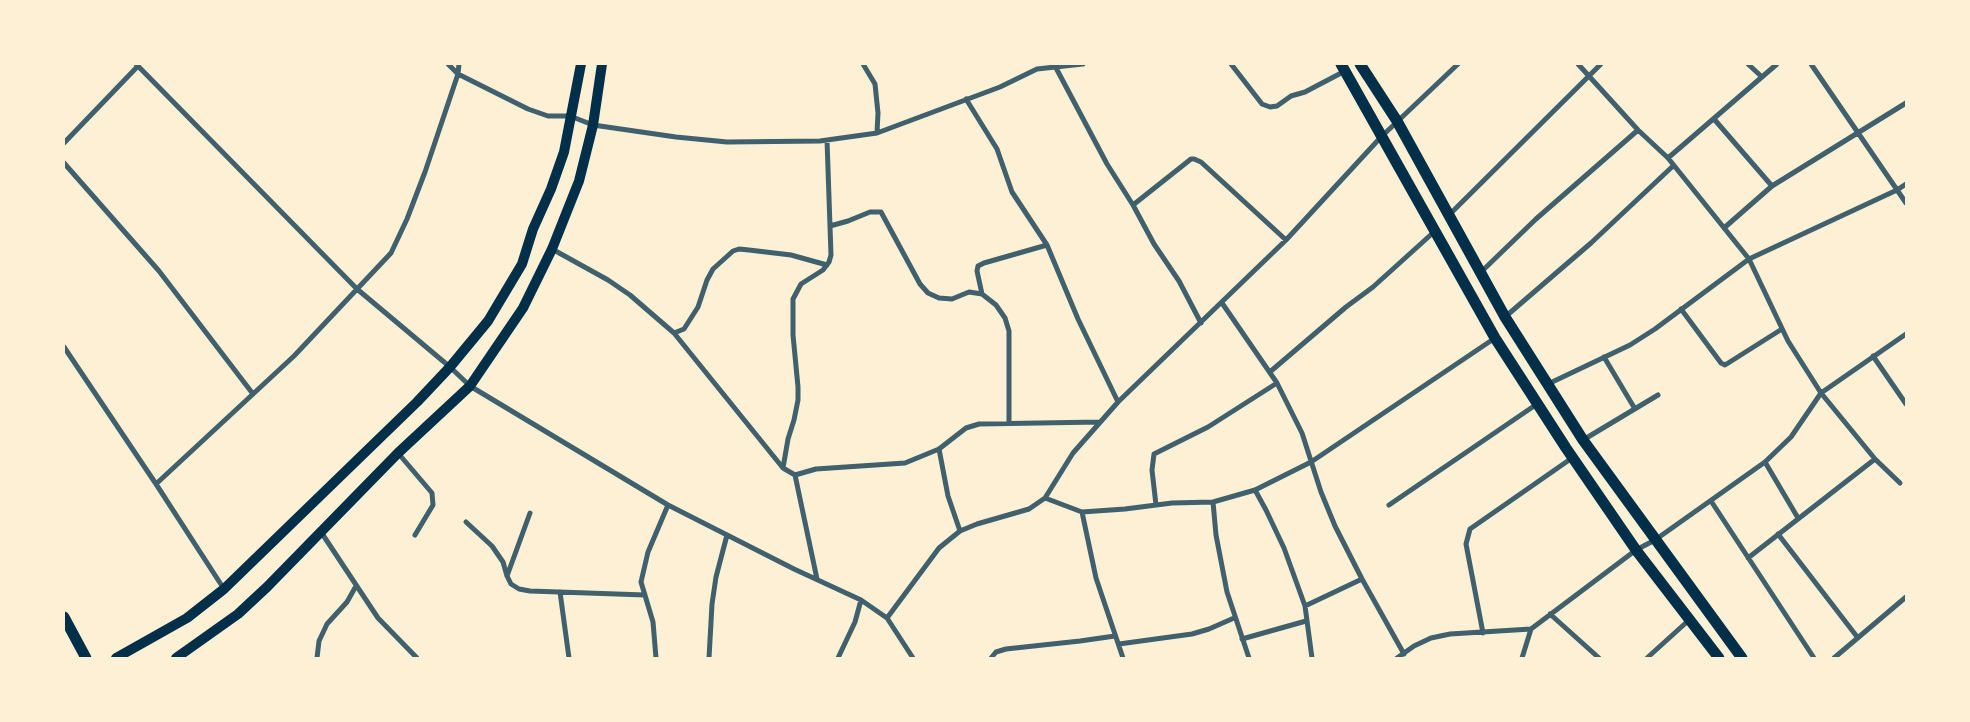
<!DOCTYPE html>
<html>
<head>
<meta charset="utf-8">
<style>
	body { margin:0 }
	#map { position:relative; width:1970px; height:722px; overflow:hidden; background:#fdf0d5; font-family:"Open Sans",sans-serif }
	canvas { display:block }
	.frame { position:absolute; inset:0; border:65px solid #fdf0d5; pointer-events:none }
</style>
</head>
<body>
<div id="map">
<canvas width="1970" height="722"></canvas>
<div class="frame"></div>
</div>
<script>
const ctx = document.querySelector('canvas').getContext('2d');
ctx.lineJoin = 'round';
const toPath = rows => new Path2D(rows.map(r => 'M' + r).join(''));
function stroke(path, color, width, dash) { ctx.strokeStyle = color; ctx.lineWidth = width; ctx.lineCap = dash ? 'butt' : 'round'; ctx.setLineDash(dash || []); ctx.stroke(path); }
const minor = toPath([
	[136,64,357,289,450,367,470,386,668,505,794,569,861,600,887,618,913,658],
	[448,64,458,74,528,109,548,116,570,116,593,125,676,137,727,142,820,141,877,133,1000,87,1037,69,1083,64],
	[863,64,875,84,878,113,877,133],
	[1231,64,1262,104,1270,107,1277,106,1291,96,1305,92,1345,71],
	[1578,64,1638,130,1668,158,1749,259,1788,341,1821,393,1875,459,1900,483],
	[1748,64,1762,77],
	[1811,64,1906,203],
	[1055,66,1107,164,1133,205,1154,244,1179,281,1201,323],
	[966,99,997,149,1012,192,1047,245,1078,319,1118,402],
	[1714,119,1772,186,1724,228],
	[64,143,138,66],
	[1668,158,1777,64],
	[64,163,159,271,253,394],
	[1772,186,1906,103],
	[1133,205,1191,159,1194,159,1201,162,1286,240],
	[1448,216,1601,64],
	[830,226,848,221,870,212,881,212,920,284,928,293,939,298,952,299,969,292,982,294,996,305,1005,318,1009,331,1009,423],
	[552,249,608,280,630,295,674,333,783,468,795,475,817,579],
	[1480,273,1536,219,1638,130],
	[982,294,977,271,978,266,984,263,1047,245],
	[1222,303,1277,383,1302,433,1321,492,1335,526,1362,579,1404,654],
	[1681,309,1721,363,1725,365,1782,329],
	[1505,317,1591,243,1673,166],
	[674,333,684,329,698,307,707,280,713,269,733,251,739,249,749,250,791,255,827,265],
	[64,347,156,484,224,589],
	[1873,356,1906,404],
	[1604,357,1635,409],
	[1271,371,1346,307,1373,287,1435,231],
	[1548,384,1630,345,1655,329,1749,259,1897,190,1906,184],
	[1583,440,1658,395],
	[939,449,948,496,960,531],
	[398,453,432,493,433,505,415,535],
	[1765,462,1798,518],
	[783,468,788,439,794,420,798,400,798,387,793,335,793,299,801,284,823,270,829,262,831,255,827,140],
	[795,475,816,469,905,463,939,449,966,428,979,424,1100,422],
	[156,484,294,356,391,253,407,219,425,172,458,74,459,64],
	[1255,490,1266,510,1284,548,1305,606,1362,579],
	[1045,498,1082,512,1125,509,1172,503,1213,502,1255,490,1311,462,1495,338],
	[1711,501,1814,658],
	[1213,502,1216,535,1227,592,1249,658],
	[1156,505,1152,470,1154,454,1208,427,1277,383],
	[1389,505,1537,404],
	[1082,512,1096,578,1123,658],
	[466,522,492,546,503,562,507,576,530,513],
	[321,532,378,618,417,658],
	[1778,534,1858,638],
	[1748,558,1875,459],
	[507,576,511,584,519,589,530,591,645,595],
	[560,592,569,658],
	[1305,606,1312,658],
	[1550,614,1599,658],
	[887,618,939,548,960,531,977,524,1029,509,1045,498,1073,453,1118,402,1286,240,1381,137,1458,64],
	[1483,633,1466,544,1470,529,1572,458],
	[1242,639,1306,621],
	[1119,644,1192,634,1209,629,1234,618],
	[317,658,319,641,327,624,347,602,356,586],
	[656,658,653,622,641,582,648,552,668,505],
	[709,658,712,604,716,577,727,535],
	[838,658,855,622,861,600],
	[991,658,996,652,1006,649,1080,641,1115,636],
	[1397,658,1414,646,1431,638,1450,634,1531,629,1636,550,1655,540,1765,462,1791,437,1821,393,1906,334],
	[1522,658,1531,629],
	[1647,658,1689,620],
	[1834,658,1906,597]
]);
const secondary = toPath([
	[116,658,187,618,224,589,417,402,450,367,488,321,522,264,533,229,551,189,564,152,581,64],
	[176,658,238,614,267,587,398,453,470,386,523,308,552,249,579,181,593,125,602,64]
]);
const primary = toPath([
	[1341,64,1495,338,1566,448,1636,550,1719,658],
	[1360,64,1397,121,1505,317,1583,440,1742,658],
	[64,617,86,658]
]);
stroke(minor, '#3f606c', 5);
stroke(secondary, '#003049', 10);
stroke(primary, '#003049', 11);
</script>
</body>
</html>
